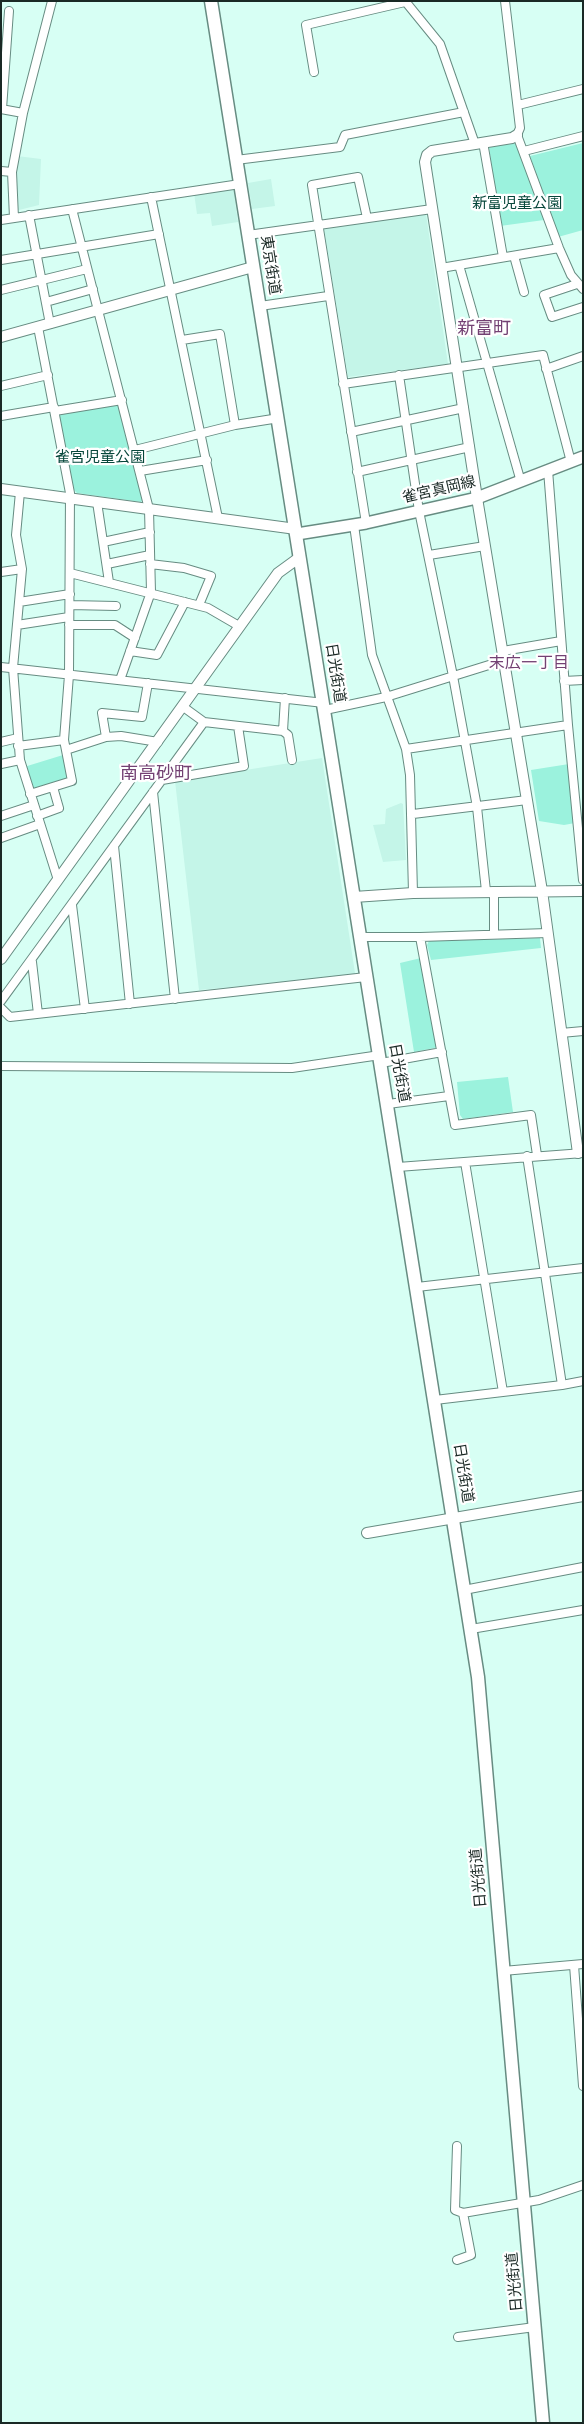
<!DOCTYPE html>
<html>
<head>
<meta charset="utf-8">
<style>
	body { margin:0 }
	#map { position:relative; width:584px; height:2424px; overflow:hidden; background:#d7fff4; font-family:"Fira Sans Condensed",sans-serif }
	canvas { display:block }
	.frame { position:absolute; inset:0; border:2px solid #1a2925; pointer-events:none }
</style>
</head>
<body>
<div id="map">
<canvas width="584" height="2424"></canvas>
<div class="frame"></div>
</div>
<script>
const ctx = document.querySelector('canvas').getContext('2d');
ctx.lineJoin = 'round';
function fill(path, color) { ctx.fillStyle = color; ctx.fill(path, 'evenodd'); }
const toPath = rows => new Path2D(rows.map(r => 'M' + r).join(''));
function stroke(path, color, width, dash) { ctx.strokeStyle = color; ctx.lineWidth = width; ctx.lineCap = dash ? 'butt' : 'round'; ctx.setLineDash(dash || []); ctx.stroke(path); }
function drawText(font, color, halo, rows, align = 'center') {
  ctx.font = font + ' "Fira Sans Condensed","Noto Sans JP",sans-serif'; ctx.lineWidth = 4.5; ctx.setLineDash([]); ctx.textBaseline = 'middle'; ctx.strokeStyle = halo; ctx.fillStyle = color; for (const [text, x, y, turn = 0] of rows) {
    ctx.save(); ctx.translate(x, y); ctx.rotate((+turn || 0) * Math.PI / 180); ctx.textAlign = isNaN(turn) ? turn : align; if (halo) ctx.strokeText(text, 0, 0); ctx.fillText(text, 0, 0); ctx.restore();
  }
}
const built = toPath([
	[17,156,41,159,39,205,19,210,14,206],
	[271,179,275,206,252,209,248,183],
	[233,187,238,222,212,226,210,213,197,214,194,193],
	[426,214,448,364,348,377,324,229],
	[322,758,355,973,354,975,199,990,175,781],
	[401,803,403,804,406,860,383,862,373,825,385,824,386,809]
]);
const green = toPath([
	[519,143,521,157,544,220,500,226,489,147],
	[583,143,583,230,558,237,530,156],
	[119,404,143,499,141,502,77,493,74,490,58,415],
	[63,755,68,780,32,791,24,767],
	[569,764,575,823,564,825,539,821,531,770],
	[540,938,541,948,431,960,427,945,429,941],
	[421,958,439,1047,414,1052,400,963],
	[508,1077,513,1112,463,1119,460,1115,457,1082]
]);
const minor = toPath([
	[405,1,440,44,475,144],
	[505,1,520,128,517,135,559,248,571,275,583,289],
	[314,72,306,25,405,2],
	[518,105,583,89],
	[1,109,23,113],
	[2,109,9,11],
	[483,142,503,257],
	[524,151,583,136],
	[236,160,340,147,345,135,464,112],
	[1,171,12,172],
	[151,197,218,518],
	[72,209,149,509,151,592,120,680],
	[29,215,50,324],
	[14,218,12,172,23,113,52,1],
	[1,220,240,184],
	[248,235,432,209],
	[514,256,524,292],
	[1,260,159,234],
	[459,265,521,482],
	[441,268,559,248],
	[577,284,544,295,552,317,583,307],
	[1,290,87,269],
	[46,302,93,289],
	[260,306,328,296],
	[182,340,220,334,235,425],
	[546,369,583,356],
	[399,375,419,511,453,676,477,807,486,891],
	[343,384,543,355,571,462],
	[1,386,48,375],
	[55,411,122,400],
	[1,416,54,407],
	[351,432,464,408],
	[135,450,235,425,279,418],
	[548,470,568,725,583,880],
	[140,471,207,460],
	[357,472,470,447],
	[97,502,109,582],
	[366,523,312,185,358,177,367,218],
	[354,525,372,655,406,749,410,775,413,893],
	[103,542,150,532],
	[429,555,485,546],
	[107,564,150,555],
	[150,564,184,568,211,576,199,605],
	[1,572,22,569],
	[70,573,208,608,239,626],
	[19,602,22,569,16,535,20,492],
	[70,605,116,606],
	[17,625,69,617],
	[69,625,115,625,135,638],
	[130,651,157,655,185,602],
	[503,651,561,641],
	[1,667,324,703],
	[564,681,583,680],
	[182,706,204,722],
	[325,710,386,697,505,660],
	[283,731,288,735,292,760],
	[106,737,102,713,142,717,148,683],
	[1,742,18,738],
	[18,746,64,740],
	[406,749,568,725],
	[66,750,106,737,121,736,158,742],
	[1,764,20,760],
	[162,780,244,766,238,726],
	[153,792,175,999],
	[30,794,72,781,64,740,69,675,70,493,38,327],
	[413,814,527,800],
	[1,816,34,805],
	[37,816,59,808,53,787],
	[1,838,40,824],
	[114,846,130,1004],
	[58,880,20,760,13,668,19,602,70,594],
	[494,891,494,933],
	[72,905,85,1009],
	[361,937,420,937],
	[32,962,38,1014],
	[1,1001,204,722,283,731,285,698],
	[1,1008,10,1017,366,977],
	[561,1033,583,1031],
	[381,1063,442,1052],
	[1,1066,292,1068,380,1055],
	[388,1104,449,1096],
	[537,1155,531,1115,455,1125,420,937,548,933],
	[527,1156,562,1385,583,1381],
	[465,1162,503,1392],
	[398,1167,583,1153],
	[417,1287,583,1268],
	[435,1400,562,1385],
	[464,1590,583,1567],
	[471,1629,583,1610],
	[574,1965,583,2086],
	[503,1971,583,1964],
	[463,2213,539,2200,583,2185],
	[457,2260,471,2255,463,2213,455,2210,457,2146],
	[458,2337,535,2327]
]);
const tertiary = toPath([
	[517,135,512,138,432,151,427,155,425,162,477,498,542,891,578,1153],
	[1,337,253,267],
	[1,489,296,529],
	[354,897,413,893,583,891],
	[1,959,278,573,300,557],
	[367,1533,583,1496]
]);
const secondary = toPath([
	[297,534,366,523,477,498,583,457]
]);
const trunk = toPath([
	[211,1,478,1677,543,2423]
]);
const parkNames = [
	["新富児童公園",517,204],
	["雀宮児童公園",100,458]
];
const streetNames = [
	["東京街道",270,265,81],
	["雀宮真岡線",439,490,-13],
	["日光街道",335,673,81],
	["日光街道",399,1073,80],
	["日光街道",463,1473,81],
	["日光街道",479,1878,-95],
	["日光街道",515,2282,-95]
];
const neighbourhoodNames = [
	["末広一丁目",529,664]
];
const quarterNames = [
	["新富町",484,329],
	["南高砂町",156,774]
];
fill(built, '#c4f5e8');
fill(green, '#9bf2dd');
stroke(minor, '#678c82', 10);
stroke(tertiary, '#678c82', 12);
stroke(secondary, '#678c82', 14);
stroke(trunk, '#678c82', 15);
stroke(minor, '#fff', 8);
stroke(tertiary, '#fff', 10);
stroke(secondary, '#fff', 11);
stroke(trunk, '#fff', 12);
drawText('15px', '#07473b', '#fff', parkNames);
drawText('15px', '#1a2925', '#fff', streetNames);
drawText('16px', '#734173', '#fff', neighbourhoodNames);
drawText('18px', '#734173', '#fff', quarterNames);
</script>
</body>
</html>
